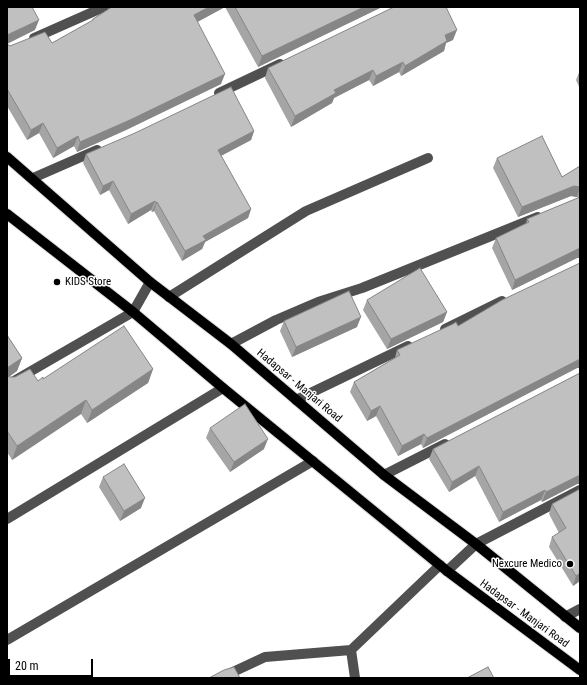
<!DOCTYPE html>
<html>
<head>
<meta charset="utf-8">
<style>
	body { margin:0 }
	#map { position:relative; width:587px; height:685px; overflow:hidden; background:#fff; font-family:"Roboto Condensed",sans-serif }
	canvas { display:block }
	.frame { position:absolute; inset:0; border:8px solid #000; pointer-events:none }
	.scale { position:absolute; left:8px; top:659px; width:85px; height:18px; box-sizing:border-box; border:2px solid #000; border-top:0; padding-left:5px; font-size:12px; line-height:14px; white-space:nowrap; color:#000; -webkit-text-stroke:3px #fff; paint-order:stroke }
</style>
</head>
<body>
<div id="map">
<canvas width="587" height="685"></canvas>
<div class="frame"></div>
<div class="scale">20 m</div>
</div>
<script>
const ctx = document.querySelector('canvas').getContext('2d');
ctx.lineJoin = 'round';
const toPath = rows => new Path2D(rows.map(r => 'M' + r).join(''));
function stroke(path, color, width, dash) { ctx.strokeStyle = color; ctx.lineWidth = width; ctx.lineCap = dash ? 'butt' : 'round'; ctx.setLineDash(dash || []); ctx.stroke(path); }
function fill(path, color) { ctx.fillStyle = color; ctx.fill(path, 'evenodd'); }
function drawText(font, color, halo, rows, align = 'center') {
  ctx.font = font + ' "Roboto Condensed",sans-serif'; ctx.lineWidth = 3; ctx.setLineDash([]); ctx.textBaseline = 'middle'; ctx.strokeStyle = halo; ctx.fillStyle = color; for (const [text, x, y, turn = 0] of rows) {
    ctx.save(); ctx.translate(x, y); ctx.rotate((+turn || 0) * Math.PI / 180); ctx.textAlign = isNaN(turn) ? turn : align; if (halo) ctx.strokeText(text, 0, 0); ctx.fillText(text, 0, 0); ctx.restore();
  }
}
const minor = toPath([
	[34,38,104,7],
	[219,93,280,64],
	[33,178,97,150],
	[169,297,306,211,428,158],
	[445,329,502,301],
	[231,344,276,320,318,302,362,288,538,217],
	[7,385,133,312,150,282],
	[296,400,408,346],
	[384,475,445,444],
	[7,519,223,388],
	[447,571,476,544,580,490],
	[565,617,580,609],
	[7,640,313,461],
	[351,650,355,678],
	[220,678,265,657,351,650,440,565]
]);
const major = toPath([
	[7,157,150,282,231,344,384,475,476,544,580,628],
	[7,214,133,312,223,388,447,571,580,670]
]);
const wall = toPath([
	[112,7,225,7,197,22,221,84,126,130,77,152,74,146,53,158,39,133,27,140,7,106,7,44,10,46,52,43,92,21,93,19],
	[225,7,382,7,258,67],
	[453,40,446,43,444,51,401,76,399,72,373,86,369,80,334,98,332,103,291,127,265,78,268,68],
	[580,70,580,89,576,80],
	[254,131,251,140,221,156,251,209,248,218,205,242,202,249,182,261,154,211,152,212,151,210,128,224,109,190,100,195,83,163,86,154],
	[497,158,562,177,580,166,580,258,577,258,512,290,492,248,496,238,526,224,527,219,578,198,577,197,571,196,518,217,493,168],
	[367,300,447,312,443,322,387,349,363,310],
	[284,321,357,327,292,357,280,331],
	[458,326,577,368,423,448,421,444,398,456,376,416,367,421,350,392,354,382,395,358,397,350],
	[7,335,22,358,17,371,9,377,38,381,43,379,153,369,148,383,87,423,81,414,12,460,7,452],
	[580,373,580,484,577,484,542,502,541,500,499,522,475,476,449,492,429,459,433,449],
	[210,428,264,449,230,472,206,438],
	[103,477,141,508,120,521,99,487],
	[580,489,580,581,573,586,549,547,552,537,559,533,549,514,552,504]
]);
const shadedWall = toPath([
	[209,7,225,7,190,26,194,15],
	[364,7,382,7,258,67,262,56],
	[39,20,35,30,7,44,7,35],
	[457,30,453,40,446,43,444,51,401,76,405,66,445,35],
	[403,62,399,72,373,86,376,76],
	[373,70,369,80,334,98,332,103,291,127,295,116,334,90],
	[225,74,221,84,126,130,77,152,80,142],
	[43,123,39,133,27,140,31,130],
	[254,131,251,140,215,159,218,150],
	[78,136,74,146,53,158,57,148],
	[113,181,109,190,100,195,103,186],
	[574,186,580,187,577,197,571,196,518,217,522,207],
	[155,201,151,210,128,224,131,214],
	[157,202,154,211,152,212,156,203],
	[251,209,248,218,205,242,202,249,182,261,185,251,203,236],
	[580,248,580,258,577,258,512,290,515,280],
	[447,312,443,322,387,349,391,339],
	[361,317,357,327,292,357,296,347],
	[22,358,17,371,7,378,7,368],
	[580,359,580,368,577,368,423,448,427,438],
	[153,369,148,383,87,423,92,410],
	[86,400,81,414,12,460,17,446],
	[380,406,376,416,367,421,371,411],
	[424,434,421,444,398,456,402,446],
	[268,439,264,449,230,472,234,462],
	[479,466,475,476,449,492,452,482],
	[580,475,580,484,577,484,542,502,546,492],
	[545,490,541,500,499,522,503,512],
	[145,498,141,508,120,521,124,511],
	[580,573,580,581,573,586,576,576]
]);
const building = toPath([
	[7,7,32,7,39,20,7,35,7,7],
	[112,7,209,7,194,15,225,74,130,120,80,142,78,136,57,148,43,123,31,130,7,89,7,44,10,46,45,32,52,43,93,20,93,19,112,7],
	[235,7,364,7,262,56,235,7],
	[394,7,446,7,457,30,445,35,447,41,405,66,403,62,376,76,373,70,334,90,336,93,295,116,268,68,394,7],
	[231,87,254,131,218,150,251,209,203,236,206,240,185,251,157,202,156,203,155,201,131,214,113,181,103,186,86,154,135,133,231,87],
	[542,136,562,177,580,166,580,187,574,186,522,207,497,158,542,136],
	[580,197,580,248,515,280,496,238,529,222,527,219,580,197],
	[580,263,580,359,427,438,424,434,402,446,380,406,371,411,354,382,400,355,397,350,453,324,456,322,458,326,502,300,580,263],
	[420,268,447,312,391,339,367,300,420,268],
	[349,291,361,317,296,347,284,321,349,291],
	[124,326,153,369,92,410,86,400,17,446,7,431,7,374,9,377,15,377,30,369,38,381,43,377,43,379,124,326],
	[7,335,22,358,7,368,7,335],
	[580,373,580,475,546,492,545,490,503,512,479,466,452,482,433,449,580,373],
	[245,404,268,439,234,462,210,428,245,404],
	[124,464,145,498,124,511,103,477,124,464],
	[580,489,580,573,576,576,552,537,566,528,552,504,580,489],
	[234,667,240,678,209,678,224,670,234,667],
	[488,667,494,678,467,678,488,667]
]);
const markers = [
	[57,282,4,"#000"],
	[570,564,4,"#000"]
];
const poiNames = [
	["KIDS Store",65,282],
	["Nexcure Medico",562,564,"right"]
];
const streetNames = [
	["Hadapsar - Manjari Road",299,386,40],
	["Hadapsar - Manjari Road",524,614,36]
];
stroke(major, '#dbdbdb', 12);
stroke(minor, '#505050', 10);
stroke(major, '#000', 10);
fill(wall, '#a5a5a5');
fill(shadedWall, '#868686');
fill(building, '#c0c0c0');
stroke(building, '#868686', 1);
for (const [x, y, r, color] of markers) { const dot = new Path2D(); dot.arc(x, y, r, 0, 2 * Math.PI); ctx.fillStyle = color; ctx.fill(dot); stroke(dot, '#fff', 1.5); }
drawText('11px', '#000', '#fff', poiNames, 'left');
drawText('11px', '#000', '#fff', streetNames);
</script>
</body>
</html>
